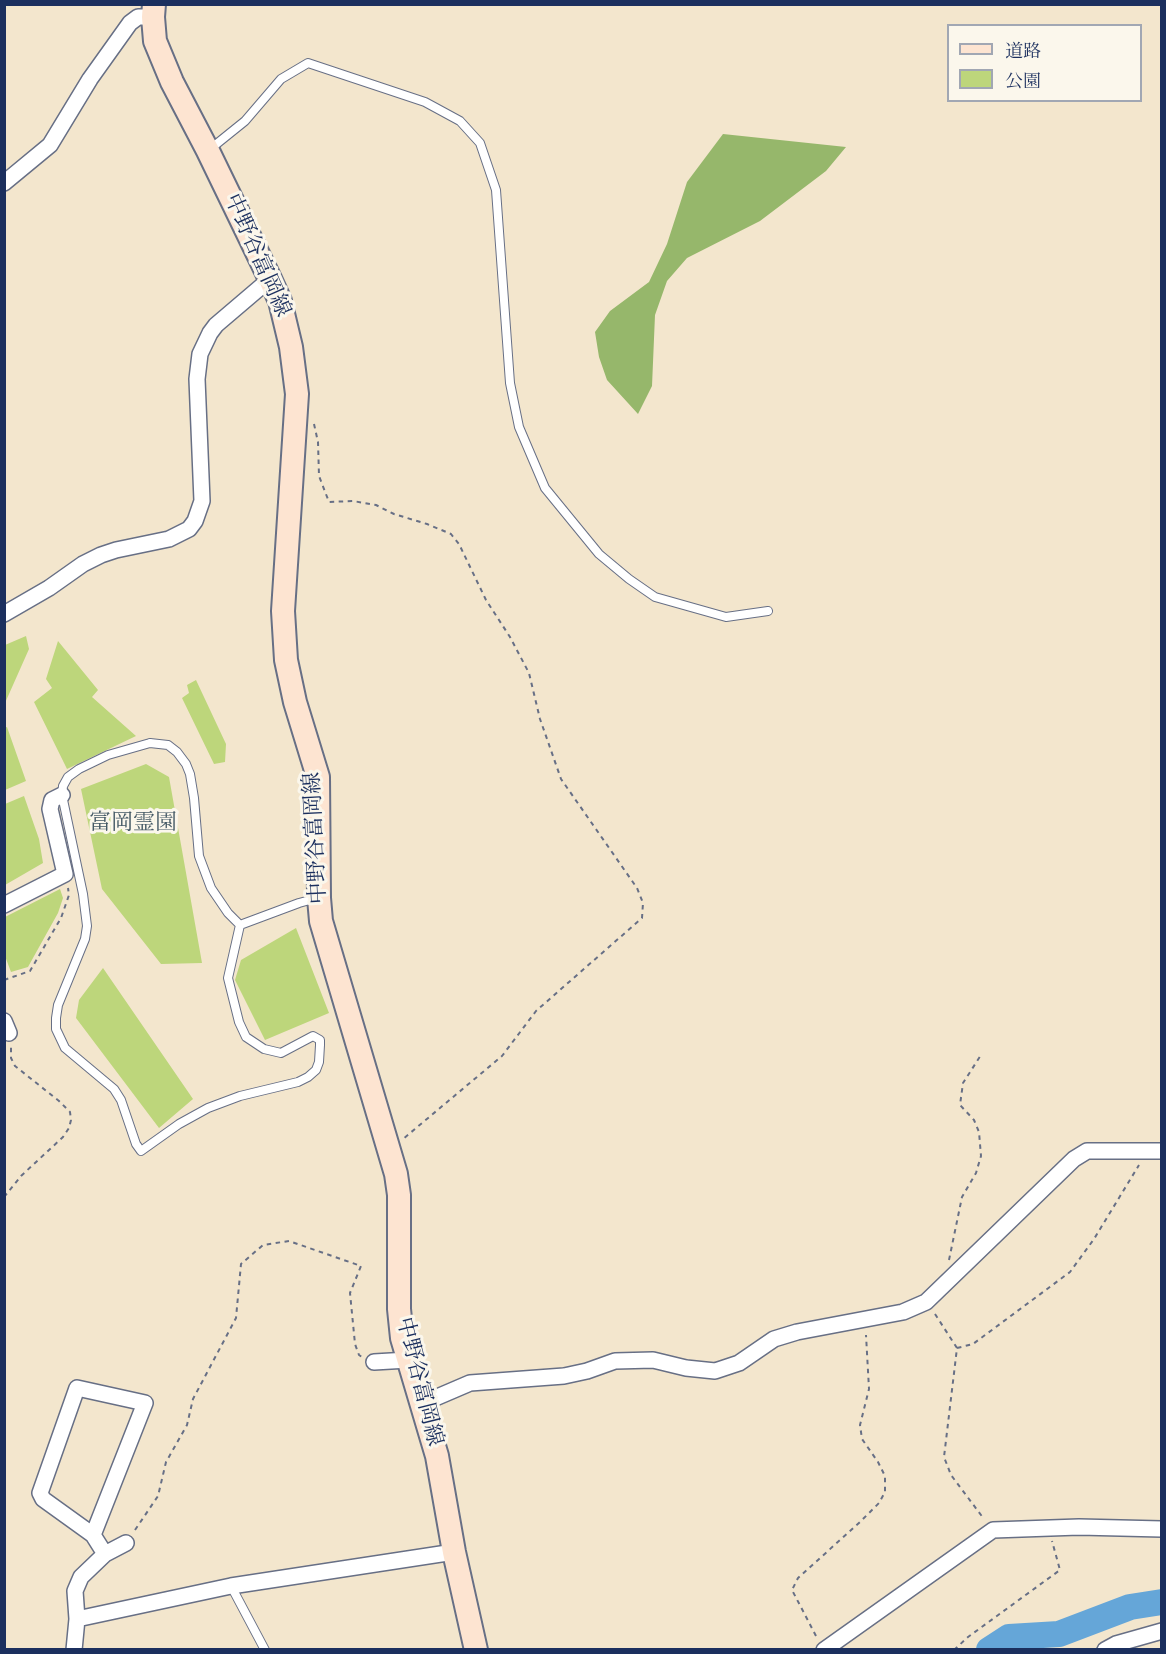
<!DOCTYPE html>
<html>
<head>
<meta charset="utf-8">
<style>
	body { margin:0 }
	#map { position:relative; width:1166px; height:1654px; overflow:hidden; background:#f3e6cd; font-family:"IM FELL DW Pica","Noto Serif JP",serif }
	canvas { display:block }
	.frame { position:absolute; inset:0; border:6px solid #1b2f5e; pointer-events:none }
	.legend { position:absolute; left:947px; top:24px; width:195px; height:78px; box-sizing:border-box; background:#fbf7ec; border:2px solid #a1a7b3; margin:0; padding:8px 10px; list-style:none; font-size:18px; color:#1b2f5e }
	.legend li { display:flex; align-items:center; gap:12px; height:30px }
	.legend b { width:30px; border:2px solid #a1a7b3 }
</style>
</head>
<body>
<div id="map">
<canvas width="1166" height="1654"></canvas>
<div class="frame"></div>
<ul class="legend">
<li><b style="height:8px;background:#fde4d1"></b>道路</li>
<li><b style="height:16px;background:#bdd67b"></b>公園</li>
</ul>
</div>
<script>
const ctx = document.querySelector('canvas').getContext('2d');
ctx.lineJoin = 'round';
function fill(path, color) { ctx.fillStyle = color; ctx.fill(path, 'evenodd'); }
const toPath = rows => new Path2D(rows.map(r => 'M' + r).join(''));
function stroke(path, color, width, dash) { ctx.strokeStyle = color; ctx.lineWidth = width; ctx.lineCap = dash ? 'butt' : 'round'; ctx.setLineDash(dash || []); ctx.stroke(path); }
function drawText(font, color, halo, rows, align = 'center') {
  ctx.font = font + ' "IM FELL DW Pica","Noto Serif JP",serif'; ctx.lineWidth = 6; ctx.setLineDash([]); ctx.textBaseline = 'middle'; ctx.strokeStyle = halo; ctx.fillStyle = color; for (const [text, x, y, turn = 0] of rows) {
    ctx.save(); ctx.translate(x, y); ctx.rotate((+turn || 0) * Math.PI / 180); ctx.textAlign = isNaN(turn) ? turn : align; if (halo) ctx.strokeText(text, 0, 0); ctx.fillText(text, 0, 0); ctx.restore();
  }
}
const green = toPath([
	[26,636,29,649,5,703,5,645],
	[58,641,98,690,92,697,136,736,67,769,34,702,52,688,46,679],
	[196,680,226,744,225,762,214,764,182,698,189,693,187,685],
	[7,727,26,781,5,790,4,728],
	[146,764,169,777,202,963,161,964,102,889,81,789],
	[24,796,39,839,43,863,5,885,5,804],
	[60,889,63,898,58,913,28,967,11,972,5,956,5,917],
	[296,928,329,1013,265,1040,235,980,241,960],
	[103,968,193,1099,159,1128,76,1018,79,1000]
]);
const forest = toPath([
	[723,134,846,147,826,171,760,221,687,258,667,281,655,315,652,386,638,414,607,380,599,357,595,332,610,311,649,282,667,244,687,182]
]);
const river = toPath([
	[989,1650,1009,1637,1059,1634,1130,1607,1162,1602]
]);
const path = toPath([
	[314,424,318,442,319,476,329,502,353,501,376,505,394,514,427,524,451,534,459,544,486,600,510,637,529,673,540,719,561,779,637,888,643,903,642,918,536,1011,502,1056,403,1139],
	[4,980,30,971,61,918,69,895,68,888],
	[4,1197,21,1176,63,1137,69,1128,71,1120,70,1112,59,1101,15,1066,11,1058,11,1046],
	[949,1260,962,1197,976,1173,981,1156,979,1132,974,1120,960,1105,963,1083,981,1055],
	[935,1314,957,1348,944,1457,951,1475,984,1519],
	[957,1348,973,1344,1070,1272,1094,1239,1139,1165],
	[135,1530,158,1496,166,1462,187,1425,193,1399,236,1318,241,1264,263,1245,289,1241,361,1266,350,1293,355,1344,359,1355,362,1357],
	[816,1636,792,1590,798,1578,860,1522,879,1503,885,1492,885,1476,878,1462,862,1439,860,1425,869,1389,866,1335],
	[954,1650,968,1637,1060,1570,1052,1541]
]);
const service = toPath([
	[209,150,245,121,281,79,308,63,425,102,460,121,480,143,496,190,510,383,519,427,545,488,599,554,629,579,655,597,726,617,768,611],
	[150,743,168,745,177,752,186,764,190,774,194,798,199,856,211,888,228,913,240,925,228,978,239,1022,246,1037,264,1049,281,1053,313,1036,320,1040,320,1045,319,1062,316,1070,308,1077,298,1082,240,1096,208,1108,179,1124,141,1151,136,1144,121,1100,114,1089,65,1048,56,1029,56,1018,58,1005,85,939,87,926,83,894,62,795,63,786,68,777,79,769,108,755,150,743],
	[240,925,299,903,317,898],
	[231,1586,265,1650]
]);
const minor = toPath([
	[4,183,50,145,90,79,130,23,138,17,153,17],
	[4,614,49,588,83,564,101,555,116,550,169,539,189,529,195,521,202,501,197,379,200,354,210,333,216,325,270,279],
	[4,905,65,874,50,809,52,800,62,795],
	[4,1021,9,1033],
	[374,1362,408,1360],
	[423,1407,435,1398,470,1383,564,1376,587,1371,615,1361,653,1360,686,1368,715,1371,739,1363,774,1339,797,1332,903,1312,926,1302,1074,1159,1087,1151,1162,1151],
	[93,1535,145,1403,77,1388,40,1493,43,1499,93,1535,105,1554],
	[77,1619,231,1586,454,1552],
	[74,1650,77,1619,75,1591,81,1577,105,1554,126,1543],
	[824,1650,993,1530,1079,1527,1162,1529],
	[1105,1650,1116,1644,1162,1631]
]);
const secondary = toPath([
	[154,4,153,17,155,41,172,82,208,151,270,279,280,301,291,347,297,394,283,611,286,660,295,702,318,777,319,898,321,921,396,1174,399,1195,399,1309,402,1338,437,1456,454,1552,476,1650]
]);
const streetNames = [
	["中野谷富岡線",256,256,66],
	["中野谷富岡線",317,838,-93],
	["中野谷富岡線",418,1382,76]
];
const parkNames = [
	["富岡霊園",133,824]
];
fill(green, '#bdd67b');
fill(forest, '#96b76b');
stroke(river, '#65a6d8', 26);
stroke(service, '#676f85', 10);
stroke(minor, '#676f85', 18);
stroke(secondary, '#676f85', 26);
stroke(path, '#676f85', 2, [4.5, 4.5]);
stroke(service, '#fff', 8);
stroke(minor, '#fff', 15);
stroke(secondary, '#fde4d1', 22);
drawText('22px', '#1b2f5e', '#fbf7ec', streetNames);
drawText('22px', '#445965', '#fbf7ec', parkNames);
</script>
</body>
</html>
